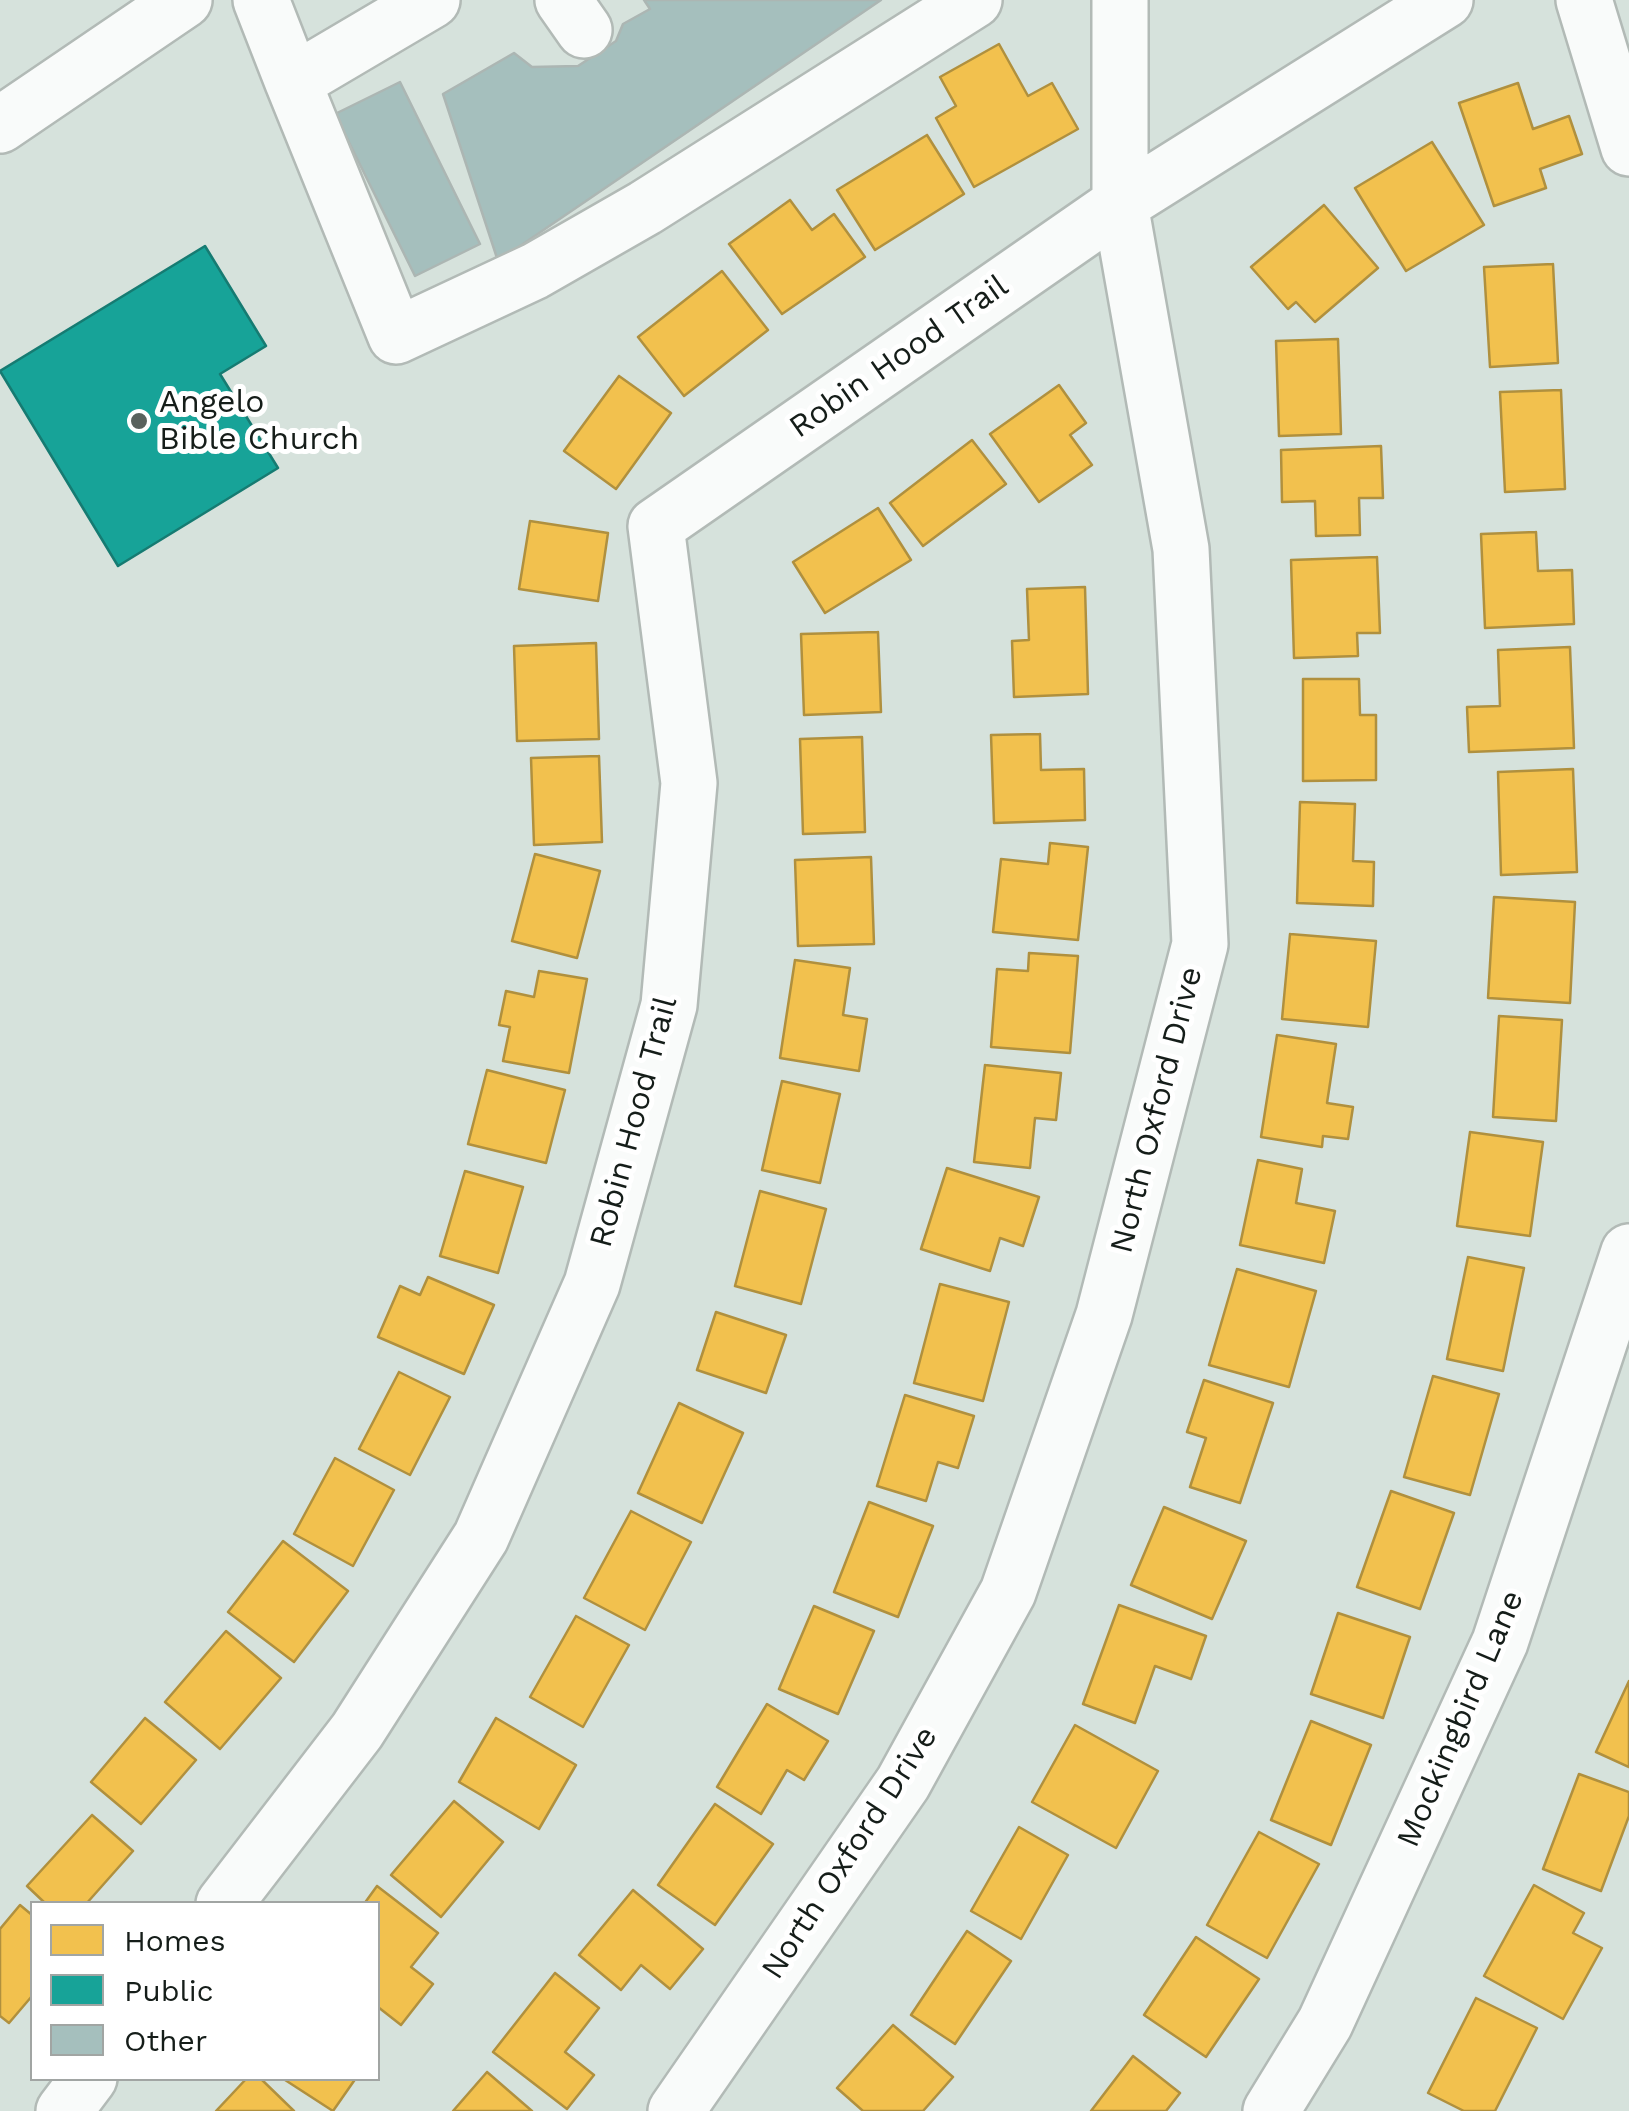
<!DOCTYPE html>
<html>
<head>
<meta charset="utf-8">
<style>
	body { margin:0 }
	#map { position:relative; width:1629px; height:2111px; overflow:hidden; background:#d6e2dc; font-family:"Work Sans",sans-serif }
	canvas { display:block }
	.legend { position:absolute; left:30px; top:1901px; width:350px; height:180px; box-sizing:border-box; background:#fff; border:2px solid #a1a5a3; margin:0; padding:12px 18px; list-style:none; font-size:30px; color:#151d19 }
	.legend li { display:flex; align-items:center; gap:20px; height:50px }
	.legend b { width:50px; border:2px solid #a1a5a3 }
</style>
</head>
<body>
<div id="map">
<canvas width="1629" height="2111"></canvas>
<ul class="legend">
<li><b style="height:28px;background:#f2c14e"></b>Homes</li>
<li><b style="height:28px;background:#17a398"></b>Public</li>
<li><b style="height:28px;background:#a5bfbd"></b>Other</li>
</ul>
</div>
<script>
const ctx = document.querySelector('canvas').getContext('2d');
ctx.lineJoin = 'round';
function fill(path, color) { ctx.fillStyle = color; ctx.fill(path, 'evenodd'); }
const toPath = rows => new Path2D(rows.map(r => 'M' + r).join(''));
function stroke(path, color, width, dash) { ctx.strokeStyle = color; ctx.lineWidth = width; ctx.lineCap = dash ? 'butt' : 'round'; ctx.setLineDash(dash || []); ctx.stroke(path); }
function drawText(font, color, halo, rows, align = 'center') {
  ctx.font = font + ' "Work Sans",sans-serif'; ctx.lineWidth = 10; ctx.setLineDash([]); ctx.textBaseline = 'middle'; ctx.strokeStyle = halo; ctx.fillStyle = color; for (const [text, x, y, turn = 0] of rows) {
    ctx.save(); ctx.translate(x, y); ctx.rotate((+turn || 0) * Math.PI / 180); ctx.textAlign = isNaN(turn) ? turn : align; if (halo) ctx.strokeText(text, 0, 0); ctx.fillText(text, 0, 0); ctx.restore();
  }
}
const homes = toPath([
	[999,44,1028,96,1052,83,1078,129,974,187,936,118,956,106,940,77,999,44],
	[1518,83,1533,129,1569,116,1582,154,1540,169,1546,188,1494,206,1459,103,1518,83],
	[927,135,964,194,875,250,837,190,927,135],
	[1432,142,1484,225,1406,271,1355,188,1432,142],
	[790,200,812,230,834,214,865,257,782,314,729,244,790,200],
	[1324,205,1378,268,1315,322,1296,302,1288,309,1251,267,1324,205],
	[1553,264,1558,363,1490,367,1484,267,1553,264],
	[722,271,768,330,684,396,638,337,722,271],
	[1338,339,1341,434,1279,436,1276,341,1338,339],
	[619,376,671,413,616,489,564,451,619,376],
	[1059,385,1086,423,1070,435,1092,465,1039,502,990,434,1059,385],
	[1561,390,1565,489,1505,492,1500,392,1561,390],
	[972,440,1006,484,923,546,890,503,972,440],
	[1381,446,1383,498,1359,498,1360,535,1316,536,1315,501,1282,502,1281,450,1381,446],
	[878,508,911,560,825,613,793,562,878,508],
	[530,521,608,533,598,601,519,589,530,521],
	[1536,532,1538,571,1572,570,1574,624,1485,628,1481,534,1536,532],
	[1377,557,1380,633,1357,633,1358,656,1294,658,1291,560,1377,557],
	[1085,587,1088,694,1014,697,1012,641,1029,640,1027,589,1085,587],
	[878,632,881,712,804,715,801,634,878,632],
	[596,643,599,739,517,741,514,646,596,643],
	[1570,647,1574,748,1469,752,1467,707,1500,706,1498,650,1570,647],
	[1303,679,1359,679,1360,715,1376,715,1376,780,1303,781,1303,679],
	[1040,734,1041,770,1084,769,1085,820,994,823,991,735,1040,734],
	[862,737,865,832,803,834,800,739,862,737],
	[599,756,602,842,534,845,531,758,599,756],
	[1573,769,1577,872,1501,875,1498,772,1573,769],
	[1300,802,1355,804,1353,861,1374,862,1373,906,1297,903,1300,802],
	[1050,843,1088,847,1078,940,993,932,1001,859,1048,864,1050,843],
	[535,854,600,871,577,958,512,941,535,854],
	[871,857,874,944,798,946,795,860,871,857],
	[1494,897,1575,902,1570,1003,1488,998,1494,897],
	[1290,934,1376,941,1368,1027,1282,1019,1290,934],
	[1029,953,1078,956,1070,1053,991,1047,997,969,1028,971,1029,953],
	[795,960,850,968,843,1015,867,1019,859,1071,780,1058,795,960],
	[539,971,587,979,569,1073,503,1061,510,1027,499,1025,506,991,534,997,539,971],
	[1499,1016,1562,1020,1556,1121,1493,1117,1499,1016],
	[1277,1035,1336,1044,1327,1103,1353,1107,1348,1139,1323,1136,1322,1147,1261,1137,1277,1035],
	[985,1065,1061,1073,1056,1120,1035,1118,1030,1168,974,1162,985,1065],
	[487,1070,565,1090,546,1163,468,1144,487,1070],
	[782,1081,840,1094,820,1183,762,1170,782,1081],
	[1470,1132,1543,1142,1530,1236,1457,1226,1470,1132],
	[1258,1160,1302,1169,1296,1203,1335,1211,1324,1263,1240,1245,1258,1160],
	[947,1168,1039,1197,1023,1246,1000,1238,990,1271,921,1249,947,1168],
	[465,1171,523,1187,498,1273,440,1256,465,1171],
	[760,1191,826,1209,801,1304,735,1286,760,1191],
	[1468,1257,1524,1268,1503,1371,1447,1359,1468,1257],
	[1237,1269,1316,1291,1289,1387,1209,1365,1237,1269],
	[428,1277,494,1305,464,1374,378,1337,400,1286,420,1295,428,1277],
	[940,1284,1009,1302,983,1401,914,1383,940,1284],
	[716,1312,786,1335,766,1393,697,1370,716,1312],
	[399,1372,450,1397,410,1475,359,1449,399,1372],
	[1433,1376,1499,1394,1470,1495,1404,1477,1433,1376],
	[1204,1380,1273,1403,1240,1503,1190,1487,1206,1438,1187,1432,1204,1380],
	[905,1395,974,1416,958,1468,938,1462,926,1501,877,1486,905,1395],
	[679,1403,743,1433,702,1523,638,1493,679,1403],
	[335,1458,394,1490,353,1566,294,1534,335,1458],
	[1391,1491,1454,1513,1420,1609,1357,1587,1391,1491],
	[869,1502,933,1526,898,1617,834,1592,869,1502],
	[1164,1507,1246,1541,1212,1619,1131,1585,1164,1507],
	[631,1511,691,1542,645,1630,584,1598,631,1511],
	[283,1541,348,1591,294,1662,228,1612,283,1541],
	[1119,1605,1206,1636,1191,1679,1155,1666,1135,1723,1083,1704,1119,1605],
	[814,1606,874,1631,838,1714,779,1689,814,1606],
	[1338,1613,1410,1637,1383,1718,1311,1694,1338,1613],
	[576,1616,629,1645,583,1727,530,1697,576,1616],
	[226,1631,281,1678,220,1749,165,1702,226,1631],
	[1629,1681,1629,1767,1596,1752,1629,1681],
	[767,1704,828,1741,804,1780,787,1770,761,1814,717,1787,767,1704],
	[145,1718,196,1760,141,1824,91,1782,145,1718],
	[496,1718,576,1765,539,1829,459,1782,496,1718],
	[1311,1721,1371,1745,1331,1845,1271,1820,1311,1721],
	[1075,1725,1158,1771,1116,1848,1032,1802,1075,1725],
	[1579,1774,1629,1792,1629,1816,1601,1891,1543,1869,1579,1774],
	[454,1801,503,1842,441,1917,391,1875,454,1801],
	[715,1804,773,1844,715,1925,658,1885,715,1804],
	[92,1815,133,1851,86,1904,46,1904,27,1886,92,1815],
	[1019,1827,1068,1855,1021,1939,971,1911,1019,1827],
	[1259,1832,1319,1864,1267,1958,1207,1925,1259,1832],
	[1534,1885,1584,1913,1573,1933,1602,1948,1563,2019,1484,1976,1534,1885],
	[377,1886,438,1933,411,1967,433,1984,401,2025,378,2007,378,1904,364,1904,377,1886],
	[633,1890,703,1949,670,1989,641,1965,621,1990,579,1955,633,1890],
	[20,1905,32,1915,32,1996,9,2023,0,2016,0,1929,20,1905],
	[967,1931,1011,1961,955,2044,911,2015,967,1931],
	[1196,1937,1259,1979,1206,2057,1144,2015,1196,1937],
	[555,1973,599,2008,565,2052,594,2075,567,2109,493,2052,555,1973],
	[1476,1998,1537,2028,1495,2111,1464,2111,1428,2093,1476,1998],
	[893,2025,953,2077,923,2111,863,2111,837,2088,893,2025],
	[1133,2056,1180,2093,1166,2111,1091,2111,1133,2056],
	[487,2072,532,2111,453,2111,487,2072],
	[247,2078,260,2078,294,2111,216,2111,247,2078],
	[282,2078,356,2078,333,2111,282,2078]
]);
const public = toPath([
	[205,246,266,346,220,374,278,468,118,566,0,371,205,246]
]);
const building = toPath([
	[644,0,881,0,498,261,443,94,514,53,532,67,578,66,616,41,623,24,650,9,644,0],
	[400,82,480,244,415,276,335,114,400,82]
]);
const minor = toPath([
	[261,0,293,82],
	[432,0,293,82,396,336,535,271,645,208,974,0],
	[563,0,584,30],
	[1584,0,1629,148],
	[224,1904,357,1731,481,1537,592,1284,669,1005,689,783,656,526,1120,204,1445,0],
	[64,2111,89,2078],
	[676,2111,903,1783,1008,1592,1104,1315,1200,944,1181,549,1120,204,1120,0],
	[1271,2111,1325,2023,1500,1642,1629,1252]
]);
const major = toPath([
	[0,125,184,0]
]);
const markers = [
	[139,421,10,"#59625d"]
];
const streetNames = [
	["Robin Hood Trail",899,357,-35],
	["North Oxford Drive",1157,1110,-76],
	["Robin Hood Trail",634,1122,-75],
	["Mockingbird Lane",1461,1719,-67],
	["North Oxford Drive",850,1853,-57]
];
const poiNames = [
	["Angelo",159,403],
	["Bible Church",159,440]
];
fill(homes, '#f2c14e');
stroke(homes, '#b0903e', 2.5);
fill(public, '#17a398');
stroke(public, '#167b72', 2.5);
fill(building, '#a5bfbd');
stroke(building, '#acb6b3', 2.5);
stroke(minor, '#b2bab6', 60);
stroke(major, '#b2bab6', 60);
stroke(minor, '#f9fbfa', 55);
stroke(major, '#f9fbfa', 55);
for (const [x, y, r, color] of markers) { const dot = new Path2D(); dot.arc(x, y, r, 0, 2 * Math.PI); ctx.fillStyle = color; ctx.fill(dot); stroke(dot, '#fff', 4); }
drawText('32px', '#151d19', '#fff', streetNames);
drawText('32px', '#151d19', '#fff', poiNames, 'left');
</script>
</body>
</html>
